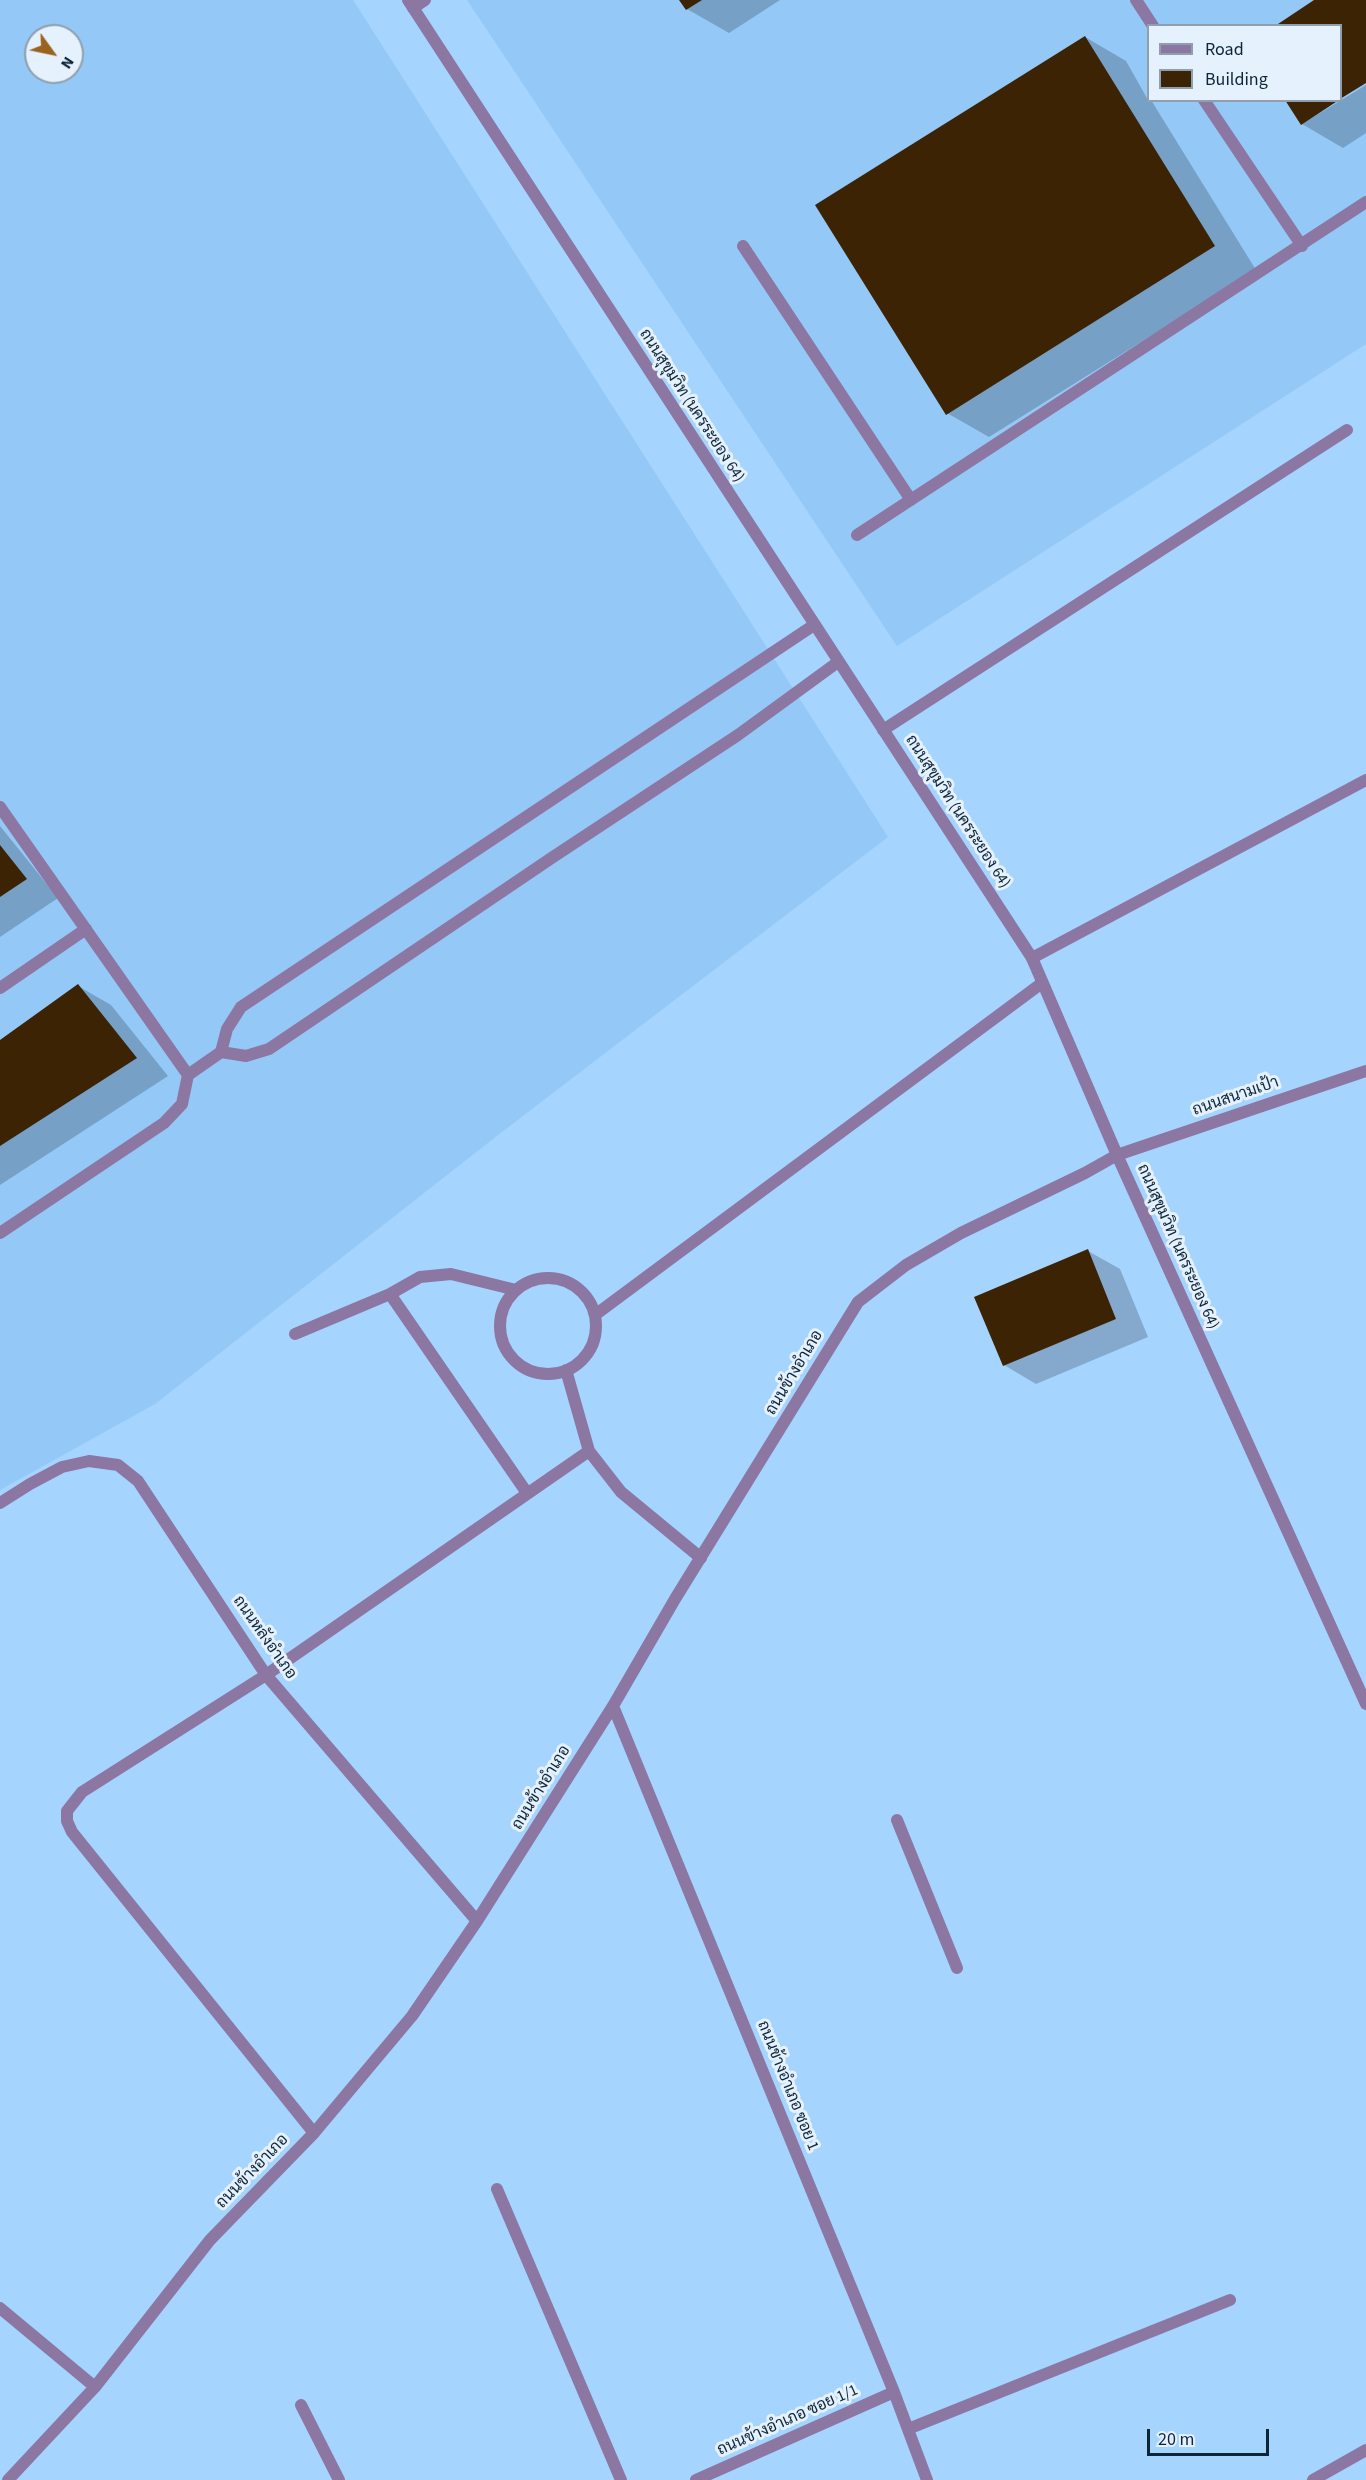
<!DOCTYPE html>
<html>
<head>
<meta charset="utf-8">
<style>
	body { margin:0 }
	#map { position:relative; width:1366px; height:2480px; overflow:hidden; background:#a5d4ff; font-family:"Source Sans 3",sans-serif }
	canvas { display:block }
	.legend { position:absolute; left:1147px; top:24px; width:195px; height:78px; box-sizing:border-box; background:#e5f1fc; border:2px solid #8f9fae; margin:0; padding:8px 10px; list-style:none; font-size:18px; color:#0d2539 }
	.legend li { display:flex; align-items:center; gap:12px; height:30px }
	.legend b { width:30px; border:2px solid #8f9fae }
	.north { position:absolute; left:24px; top:24px; width:60px; height:60px; box-sizing:border-box; background:#e5f1fc; border:2px solid #8f9fae; border-radius:50%; rotate:123deg; font-size:16px; font-weight:700; line-height:24px; text-align:center; color:#0d2539 }
	.north::after { content:''; display:block; margin:auto; width:21px; height:27px; background:#9a621d; clip-path:polygon(50% 0,100% 100%,50% 72%,0 100%) }
	.scale { position:absolute; left:1147px; top:2429px; width:122px; height:27px; box-sizing:border-box; border:3px solid #0d2539; border-top:0; padding-left:8px; font-size:18px; line-height:21px; white-space:nowrap; color:#0d2539; -webkit-text-stroke:4px #e5f1fc; paint-order:stroke }
</style>
</head>
<body>
<div id="map">
<canvas width="1366" height="2480"></canvas>
<ul class="legend">
<li><b style="height:8px;background:#8b77a1"></b>Road</li>
<li><b style="height:16px;background:#3c2304"></b>Building</li>
</ul>
<div class="north">N</div>
<div class="scale">20 m</div>
</div>
<script>
const ctx = document.querySelector('canvas').getContext('2d');
ctx.lineJoin = 'round';
function fill(path, color) { ctx.fillStyle = color; ctx.fill(path, 'evenodd'); }
const toPath = rows => new Path2D(rows.map(r => 'M' + r).join(''));
function stroke(path, color, width, dash) { ctx.strokeStyle = color; ctx.lineWidth = width; ctx.lineCap = dash ? 'butt' : 'round'; ctx.setLineDash(dash || []); ctx.stroke(path); }
function drawText(font, color, halo, rows, align = 'center') {
  ctx.font = font + ' "Source Sans 3",Sarabun,sans-serif'; ctx.lineWidth = 6; ctx.setLineDash([]); ctx.textBaseline = 'middle'; ctx.strokeStyle = halo; ctx.fillStyle = color; for (const [text, x, y, turn = 0] of rows) {
    ctx.save(); ctx.translate(x, y); ctx.rotate((+turn || 0) * Math.PI / 180); ctx.textAlign = isNaN(turn) ? turn : align; if (halo) ctx.strokeText(text, 0, 0); ctx.fillText(text, 0, 0); ctx.restore();
  }
}
const built = toPath([
	[0,0,353,0,888,837,498,1135,155,1404,0,1490],
	[36,36,72,36,72,72,36,72],
	[467,0,1366,0,1366,344,897,646],
	[1148,26,1340,26,1340,100,1148,100]
]);
const shadow = toPath([
	[681,0,780,0,729,33,687,9],
	[1085,37,1126,61,1148,100,1151,100,1256,270,989,437,947,413],
	[1366,85,1366,133,1343,148,1302,124],
	[0,826,58,898,0,937],
	[78,986,111,1005,168,1076,0,1185,0,1042],
	[1088,1251,1120,1269,1148,1337,1036,1384,1004,1365]
]);
const building = toPath([
	[679,0,702,0,686,10],
	[1314,0,1366,0,1366,83,1340,99,1340,26,1275,26],
	[1085,36,1215,246,946,415,815,205],
	[1285,100,1339,100,1301,125],
	[0,845,27,879,0,897],
	[78,984,137,1058,0,1146,0,1040],
	[1088,1249,1116,1319,1003,1366,974,1297]
]);
const service = toPath([
	[1136,0,1153,26],
	[413,8,425,0],
	[1204,100,1302,246],
	[743,246,911,500],
	[857,535,1366,202],
	[0,807,188,1075],
	[1032,958,1366,780],
	[0,988,86,929],
	[221,1052,227,1029,241,1007,814,625],
	[0,1233,164,1123,182,1104,188,1075,221,1052,246,1056,269,1049,553,857,738,735,838,662],
	'500 1326a48 48 0 1 1 96 0a48 48 0 1 1-96 0Z',
	[390,1294,527,1493],
	[595,1315,1042,983],
	[295,1334,390,1294,420,1277,451,1274,516,1290],
	[566,1370,589,1451,621,1492,701,1558],
	[266,1675,589,1451],
	[897,1820,957,1968]
]);
const minor = toPath([
	[883,730,1347,430],
	[0,1503,30,1484,62,1467,89,1461,118,1465,138,1481,266,1675,477,1921],
	[266,1675,82,1792,67,1811,67,1821,72,1832,314,2133],
	[613,1706,894,2392,927,2480],
	[497,2189,621,2480],
	[0,2308,95,2387],
	[301,2405,339,2480],
	[908,2429,1230,2300],
	[8,2480,95,2387,210,2240,314,2133,412,2016,477,1921,613,1706,675,1599,858,1302,906,1265,961,1233,1085,1173,1117,1155,1366,1071],
	[696,2480,894,2392],
	[1313,2480,1366,2450]
]);
const tertiary = toPath([
	[408,0,1032,958,1117,1155,1366,1704]
]);
const streetNames = [
	["ถนนสุขุมวิท (นครระยอง 64)",691,406,57],
	["ถนนสุขุมวิท (นครระยอง 64)",957,812,57],
	["ถนนสนามเป้า",1236,1097,-19],
	["ถนนสุขุมวิท (นครระยอง 64)",1177,1247,66],
	["ถนนข้างอำเภอ",795,1373,-59],
	["ถนนหลังอำเภอ",264,1638,55],
	["ถนนข้างอำเภอ",542,1788,-58],
	["ถนนข้างอำเภอ ซอย 1",787,2086,68],
	["ถนนข้างอำเภอ",253,2172,-46],
	["ถนนข้างอำเภอ ซอย 1/1",788,2421,-24]
];
fill(built, '#94c8f7');
fill(shadow, '#0003');
fill(building, '#3c2304');
stroke(service, '#8b77a1', 12);
stroke(minor, '#8b77a1', 12);
stroke(tertiary, '#8b77a1', 12);
drawText('16px', '#0d2539', '#e5f1fc', streetNames);
</script>
</body>
</html>
